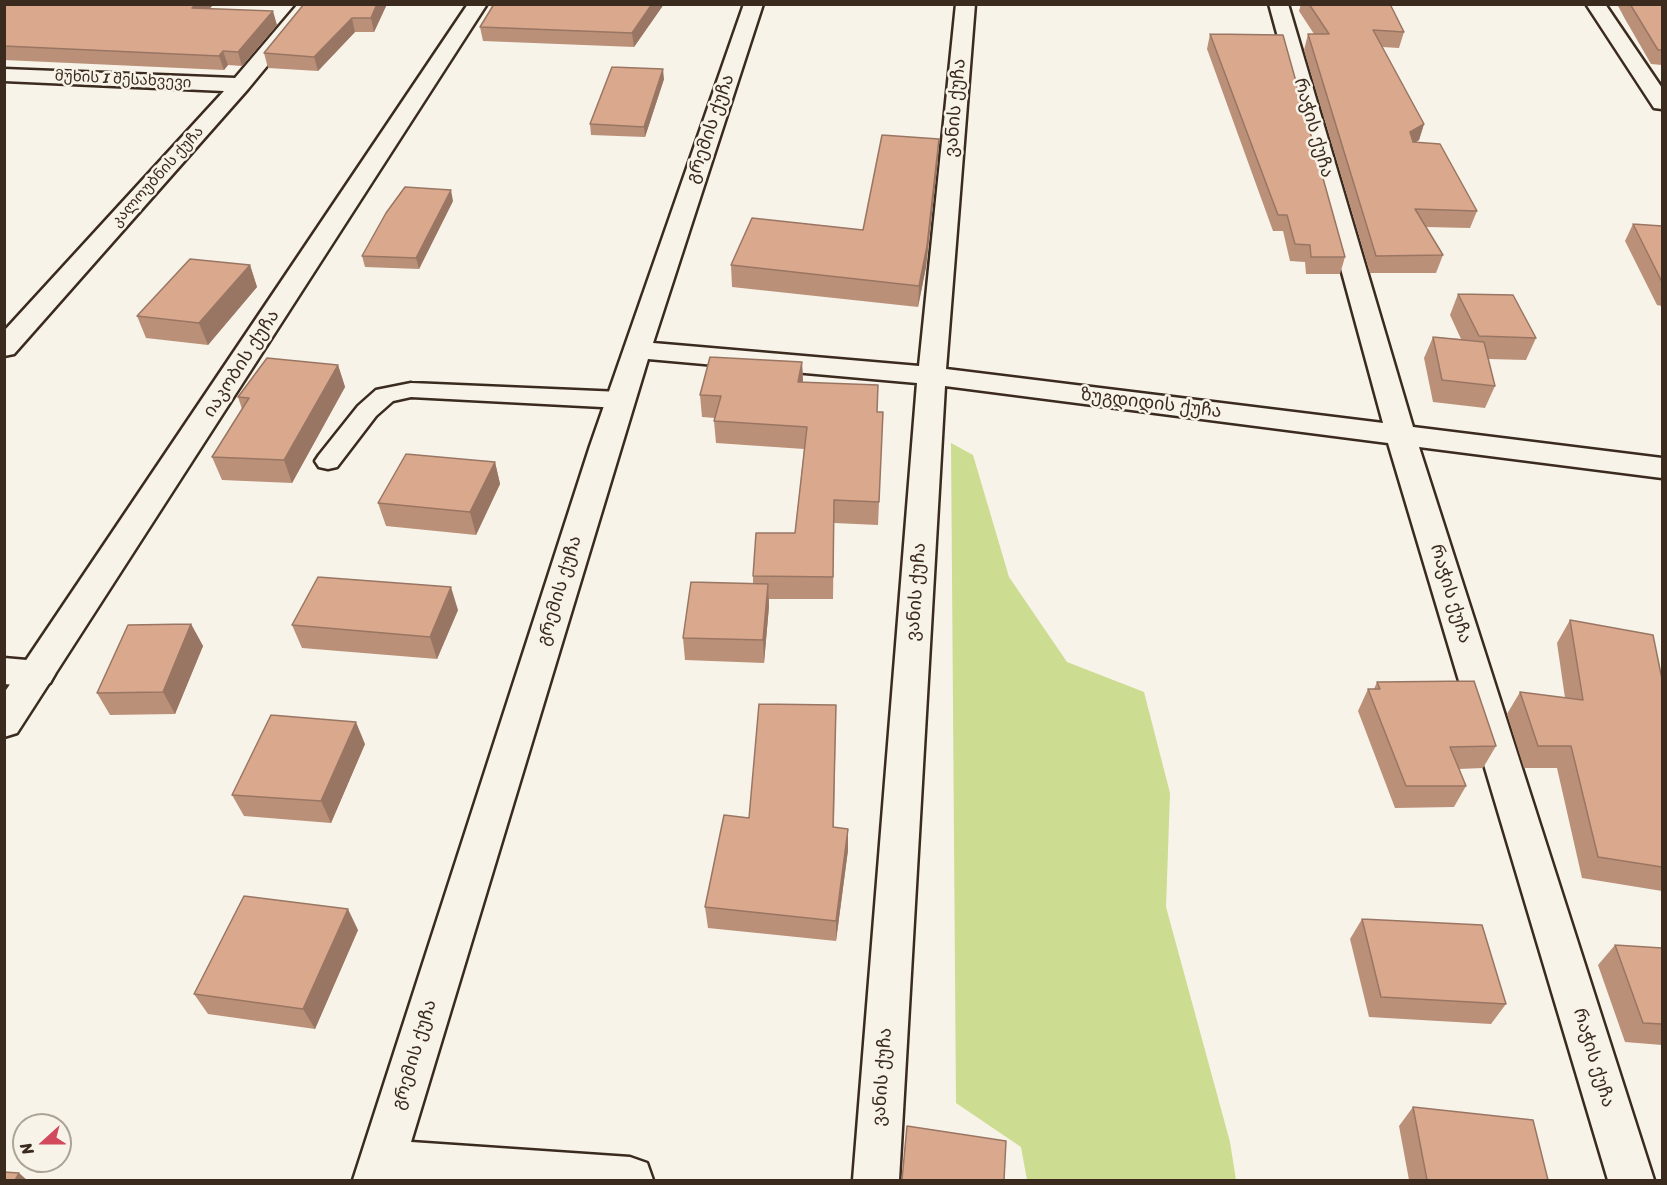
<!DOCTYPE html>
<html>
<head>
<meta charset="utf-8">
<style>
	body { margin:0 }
	#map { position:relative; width:1667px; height:1185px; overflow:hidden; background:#f7f3e8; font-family:Sriracha,sans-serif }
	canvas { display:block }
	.frame { position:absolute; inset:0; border:6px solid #3b2a1e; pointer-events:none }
	.north { position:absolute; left:12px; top:1113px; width:60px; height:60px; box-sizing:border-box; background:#f7f3e8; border:2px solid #aca397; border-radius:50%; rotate:249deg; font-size:16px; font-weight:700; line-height:24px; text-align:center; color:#3b2a1e }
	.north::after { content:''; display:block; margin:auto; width:21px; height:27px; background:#d1495b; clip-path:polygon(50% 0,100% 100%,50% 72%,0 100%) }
</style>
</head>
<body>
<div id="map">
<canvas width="1667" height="1185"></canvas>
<div class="frame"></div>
<div class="north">N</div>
</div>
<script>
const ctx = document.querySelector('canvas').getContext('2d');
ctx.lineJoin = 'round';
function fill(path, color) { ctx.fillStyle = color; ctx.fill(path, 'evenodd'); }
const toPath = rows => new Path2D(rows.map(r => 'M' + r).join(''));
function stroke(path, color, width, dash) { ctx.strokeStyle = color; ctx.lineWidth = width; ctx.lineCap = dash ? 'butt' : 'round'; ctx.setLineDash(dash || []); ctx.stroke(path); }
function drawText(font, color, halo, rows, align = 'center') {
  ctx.font = font + ' Sriracha,"Noto Sans Georgian",sans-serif'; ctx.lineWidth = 5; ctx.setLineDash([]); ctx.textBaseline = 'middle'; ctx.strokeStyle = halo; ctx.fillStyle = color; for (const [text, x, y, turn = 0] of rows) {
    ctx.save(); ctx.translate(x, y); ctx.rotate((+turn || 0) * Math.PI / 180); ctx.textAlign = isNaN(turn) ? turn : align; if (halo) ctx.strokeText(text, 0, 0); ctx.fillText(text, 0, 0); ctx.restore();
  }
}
const green = toPath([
	[951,443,973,455,1009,577,1067,662,1144,692,1170,793,1166,907,1230,1142,1236,1180,1027,1180,1021,1147,956,1103]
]);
const service = toPath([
	[411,383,621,392,630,395,633,400,630,405,621,408,411,397,393,401,376,416,337,467,328,469,319,467,315,461,319,455,358,406,376,390,411,383]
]);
const minor = toPath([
	[298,4,318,4,248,89,14,354,4,356,4,331,224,91,4,81,4,69,235,78,298,4],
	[744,4,763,4,653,343,919,366,956,4,975,4,946,369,1383,423,1269,4,1288,4,1413,427,1662,458,1662,478,1419,447,1654,1180,1608,1180,1388,443,945,386,899,1180,853,1180,917,383,648,359,411,1142,630,1157,647,1163,653,1180,353,1180,590,446,744,4],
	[1586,4,1605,4,1662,88,1662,109,1654,108,1586,4],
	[4,658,38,661,50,665,55,674,50,683,38,687,4,684,4,658]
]);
const tertiary = toPath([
	[468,4,487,4,17,733,4,737,4,693,468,4]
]);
const wall = toPath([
	[4,4,214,4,209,9,277,25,242,66,228,65,224,70,4,60],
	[304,4,387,4,374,32,355,32,318,71,268,68,264,53],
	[664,4,634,47,483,41,480,27],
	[1301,4,1390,4,1404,32,1399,48,1382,47,1424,124,1419,140,1415,142,1477,211,1470,228,1426,227,1443,255,1436,273,1370,273,1304,50,1308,34,1314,34,1299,11],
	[1617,4,1662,4,1662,65,1651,64,1625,19],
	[1210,34,1345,257,1340,274,1306,274,1305,262,1290,261,1283,231,1273,231,1207,49],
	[664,79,645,137,591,135,590,124],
	[938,160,926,267,918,307,732,287,731,265,863,230],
	[453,201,419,269,365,267,362,256],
	[1633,224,1662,226,1662,306,1657,305,1625,241],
	[250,265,257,287,208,345,146,338,137,316],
	[1458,294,1536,338,1526,360,1488,359,1495,386,1485,408,1433,402,1424,358,1433,337,1461,339,1450,315],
	[802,362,803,382,877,412,883,412,878,525,834,523,833,599,769,599,769,606,764,663,685,660,683,638,753,584,753,576,795,533,804,449,716,443,714,421,715,418,702,417,700,395],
	[338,365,345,387,292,483,222,480,212,457,242,409,238,397],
	[495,462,500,484,476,535,386,526,378,503],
	[458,610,437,659,302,648,292,625],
	[1570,620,1662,679,1662,891,1582,878,1557,768,1524,768,1507,714,1520,692,1565,698,1557,643],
	[191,624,203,646,175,714,110,715,97,693],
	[1377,682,1496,746,1483,768,1459,769,1466,786,1454,807,1395,808,1358,711,1368,689,1374,689],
	[836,705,834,827,848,850,836,941,708,928,705,907,749,818],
	[365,744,331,823,244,816,232,795],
	[1362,919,1506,1004,1491,1024,1369,1017,1350,939],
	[358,930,315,1029,208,1014,194,994],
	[1615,945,1662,948,1662,1045,1625,1042,1598,965],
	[1413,1107,1548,1180,1409,1180,1399,1126]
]);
const shadedWall = toPath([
	[196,4,214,4,197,22,192,8],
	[377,4,387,4,374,32,371,18],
	[652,4,664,4,634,47,632,33],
	[273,11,277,25,242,66,238,52],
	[352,18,355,32,318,71,314,57],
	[223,51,228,65,224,70,219,56],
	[663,69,664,79,645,137,644,127],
	[1424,124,1419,140,1405,149,1410,132],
	[939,139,938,160,926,267,918,307,919,286],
	[451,190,453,201,419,269,416,258],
	[250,265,257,287,208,345,199,323],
	[802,362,803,384,798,382],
	[338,365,345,387,292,483,284,460],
	[495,462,500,484,476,535,470,512],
	[768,584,769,606,764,663,763,640],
	[451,587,458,610,437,659,430,637],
	[191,624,203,646,175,714,163,692],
	[356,722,365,744,331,823,321,801],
	[848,829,848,850,836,941,836,921],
	[348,909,358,930,315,1029,303,1009],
	[19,1173,27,1180,15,1180]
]);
const building = toPath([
	[4,4,196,4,192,8,273,11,238,52,223,51,219,56,4,46,4,4],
	[304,4,377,4,371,18,352,18,314,57,264,53,304,4],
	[494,4,652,4,632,33,480,27,494,4],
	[1309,4,1390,4,1404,32,1373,30,1424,124,1410,132,1413,142,1440,144,1477,211,1415,209,1443,255,1376,256,1308,34,1329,34,1309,4],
	[1630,4,1662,4,1662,50,1658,50,1630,4],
	[1210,34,1283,35,1345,257,1311,257,1310,245,1295,244,1287,215,1278,215,1210,34],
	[612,67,663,69,644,127,590,124,612,67],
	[882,135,939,139,927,246,919,286,731,265,752,218,863,230,882,135],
	[405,187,451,190,416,258,362,256,386,213,405,187],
	[1633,224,1662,226,1662,282,1633,224],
	[190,259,250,265,199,323,137,316,190,259],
	[1458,294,1513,295,1536,338,1479,336,1458,294],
	[1433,337,1484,342,1495,386,1442,380,1433,337],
	[710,357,802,362,798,382,878,385,877,412,883,412,879,502,834,500,833,577,753,576,756,533,795,533,807,427,714,421,721,396,700,395,710,357],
	[267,358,338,365,284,460,212,457,249,398,238,397,267,358],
	[406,454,495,462,470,512,378,503,406,454],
	[318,577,451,587,430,637,292,625,318,577],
	[691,582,768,584,763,640,683,638,691,582],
	[1570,620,1653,635,1662,679,1662,867,1598,857,1571,746,1538,746,1520,692,1583,700,1570,620],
	[191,624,163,692,97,693,128,625,191,624],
	[1474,681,1496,746,1450,747,1466,786,1406,786,1368,689,1380,689,1377,682,1474,681],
	[759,704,836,705,833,827,848,829,836,921,705,907,724,815,749,818,759,704],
	[271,715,356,722,321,801,232,795,271,715],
	[244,896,348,909,303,1009,194,994,244,896],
	[1362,919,1482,925,1506,1004,1381,997,1362,919],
	[1615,945,1662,948,1662,1024,1643,1023,1615,945],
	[1413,1107,1533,1120,1548,1180,1427,1180,1413,1107],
	[907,1126,1006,1141,1004,1180,902,1180,907,1126],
	[4,1172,19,1173,15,1180,4,1180,4,1172]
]);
const farStreetnames = [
	["მუხის I შესახვევი",123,80,3],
	["კალოუბნის ქუჩა",158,177,-48]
];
const streetNames = [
	["ვანის ქუჩა",956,108,-85],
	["რაჭის ქუჩა",1313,128,74],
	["გრემის ქუჩა",711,129,-71],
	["იაკობის ქუჩა",242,364,-57],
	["ზუგდიდის ქუჩა",1151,404,7],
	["გრემის ქუჩა",560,591,-73],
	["ვანის ქუჩა",917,592,-86],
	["რაჭის ქუჩა",1450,594,73],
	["გრემის ქუჩა",415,1055,-73],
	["რაჭის ქუჩა",1593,1058,73],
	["ვანის ქუჩა",883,1077,-86]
];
fill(green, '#ccdc90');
stroke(service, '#3b2a1e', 5);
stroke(minor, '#3b2a1e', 5);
stroke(tertiary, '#3b2a1e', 5);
fill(service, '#f7f3e8');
fill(minor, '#f7f3e8');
fill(tertiary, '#f7f3e8');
fill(wall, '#bb9079');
fill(shadedWall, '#997663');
fill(building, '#daa88d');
stroke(building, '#997663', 1.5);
drawText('15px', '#3b2a1e', '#f7f3e8', farStreetnames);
drawText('18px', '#3b2a1e', '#f7f3e8', streetNames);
</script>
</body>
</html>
